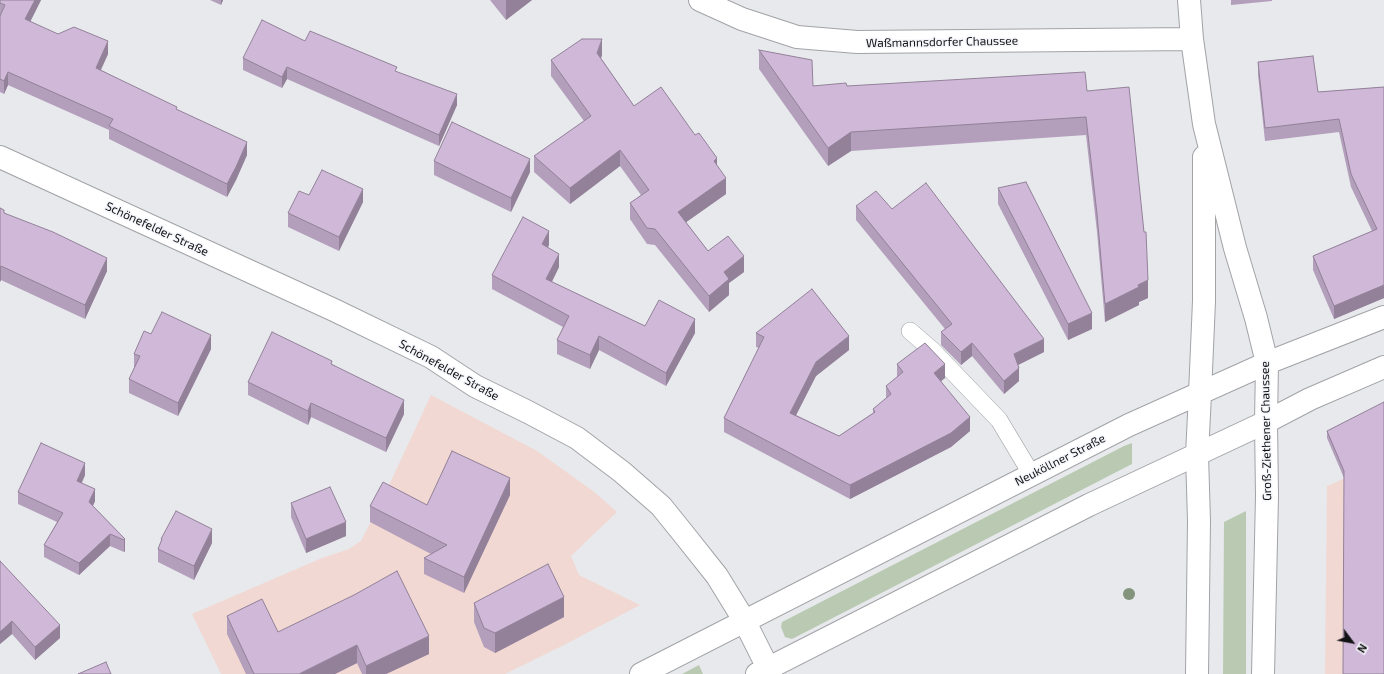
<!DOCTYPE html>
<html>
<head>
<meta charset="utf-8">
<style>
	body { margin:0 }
	#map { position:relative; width:1384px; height:674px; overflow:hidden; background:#e7e9ed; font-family:"Exo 2",sans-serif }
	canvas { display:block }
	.north { position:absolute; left:1332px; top:622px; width:40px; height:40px; -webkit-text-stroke:3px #f5f6fb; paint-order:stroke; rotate:122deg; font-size:11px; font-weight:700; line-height:16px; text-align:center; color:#121214 }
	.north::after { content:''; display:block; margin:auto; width:14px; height:18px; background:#121214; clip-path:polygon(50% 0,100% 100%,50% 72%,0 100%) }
</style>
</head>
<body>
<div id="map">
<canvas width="1384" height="674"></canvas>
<div class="north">N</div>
</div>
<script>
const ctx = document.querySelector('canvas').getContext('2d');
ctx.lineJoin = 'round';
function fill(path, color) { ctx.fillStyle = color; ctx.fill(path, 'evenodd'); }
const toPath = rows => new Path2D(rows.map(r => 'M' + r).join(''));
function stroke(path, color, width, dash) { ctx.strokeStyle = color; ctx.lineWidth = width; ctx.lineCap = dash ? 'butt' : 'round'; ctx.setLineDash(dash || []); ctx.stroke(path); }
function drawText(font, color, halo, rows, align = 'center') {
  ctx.font = font + ' "Exo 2",sans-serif'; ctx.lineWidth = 3; ctx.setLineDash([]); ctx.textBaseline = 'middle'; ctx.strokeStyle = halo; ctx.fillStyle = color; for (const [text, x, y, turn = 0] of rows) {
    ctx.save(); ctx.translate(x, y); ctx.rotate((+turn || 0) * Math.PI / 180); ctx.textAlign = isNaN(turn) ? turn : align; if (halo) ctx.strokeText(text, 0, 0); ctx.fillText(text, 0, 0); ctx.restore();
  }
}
const commercial = toPath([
	[431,395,537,451,593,491,617,512,571,556,579,575,640,605,566,644,505,674,221,674,192,614,322,558,349,549,361,541,383,498],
	[1384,461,1384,674,1325,674,1327,486]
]);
const green = toPath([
	[1132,443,1132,464,792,639,785,637,781,627,782,622,784,621,1124,446],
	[1246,511,1246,674,1223,674,1224,522],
	[699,665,703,674,682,674]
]);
const service = toPath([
	[910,331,932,350,999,420,1032,475]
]);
const minor = toPath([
	[0,157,334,310,431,357,475,386,528,412,577,438,622,472,661,506,682,532,717,576,744,620,771,674]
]);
const tertiary = toPath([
	[700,0,742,19,797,37,857,42,1192,39],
	[1189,0,1192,39,1204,124,1235,248,1256,318,1267,363],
	[1200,394,1204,301,1204,157],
	[1197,455,1199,521,1197,674],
	[1263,674,1267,496,1266,422]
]);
const secondary = toPath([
	[1266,422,1267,363],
	[1197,455,1200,394],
	[641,674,1129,425,1267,363,1384,317],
	[757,674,1089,505,1266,422,1310,399,1384,367]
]);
const trees = [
	[1129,594]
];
const wall = toPath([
	[0,0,41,0,30,22,58,34,108,54,101,70,177,110,247,155,236,180,227,197,109,139,109,130,8,85,4,94,0,92],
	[210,0,223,0,221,5],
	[490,0,532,0,506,20],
	[1231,0,1272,0,1272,1,1231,5],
	[305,41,397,72,457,105,439,146,287,79,282,88,243,70,243,58],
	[759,50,813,86,847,86,1087,91,1148,298,1139,302,1139,305,1105,322,1097,232,1086,135,851,151,828,166,759,69],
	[602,55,601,58,634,106,717,166,726,194,686,222,708,251,744,272,729,283,729,295,709,312,655,245,647,244,630,219,630,203,641,195,620,166,570,204,534,172,534,156,584,121,551,76,551,60],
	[1258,62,1318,92,1384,87,1384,298,1334,319,1313,270,1313,256,1372,231,1351,187,1339,132,1265,141,1258,75],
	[434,161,530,172,511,212,434,175],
	[998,188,1092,329,1068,340,998,204],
	[363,202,339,251,288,227,288,213],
	[856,206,892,209,1044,352,1018,365,1019,381,1004,394,972,356,961,365,941,345,941,332,945,329,856,220],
	[0,208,4,213,107,271,85,319,1,280,0,282],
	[549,245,548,247,559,267,552,282,645,326,695,333,666,386,599,350,590,369,557,354,557,340,563,327,492,289,492,275],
	[756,333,849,350,816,376,796,415,839,436,873,413,873,409,886,399,886,386,897,377,897,364,945,378,941,381,970,431,951,447,850,499,724,432,724,418,759,348,756,347],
	[151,334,211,349,178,416,129,393,129,379,134,368,134,354],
	[332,364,404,414,386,452,311,417,308,425,248,395,248,382],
	[1381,404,1344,478,1327,438,1327,431],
	[85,475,82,483,95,501,93,506,125,539,125,551,124,552,110,546,79,575,44,557,44,545,57,522,18,504,18,492],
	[510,495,464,593,424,574,424,558,431,554,370,522,370,506,427,505],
	[291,503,346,536,306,553,291,517],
	[161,539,212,543,194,580,158,562,158,549,161,541],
	[0,561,60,638,35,660,12,634,0,644],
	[474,603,564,617,495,653,484,647,474,622],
	[227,616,278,632,429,654,386,674,362,674,357,663,335,674,246,674,227,634]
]);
const shadedWall = toPath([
	[35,0,41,0,25,32,25,19],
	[221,0,223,0,221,5],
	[506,0,532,0,506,20],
	[602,39,602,55,597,69,597,53],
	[108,41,108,54,96,80,96,68],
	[287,67,287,79,282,88,282,77],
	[8,72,8,85,4,94,4,81],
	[457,94,457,105,439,146,439,135],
	[851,132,851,151,828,166,828,148],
	[247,142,247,155,236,180,227,197,227,184],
	[620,150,620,166,570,204,570,188],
	[717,158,717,174,714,161],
	[530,159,530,172,511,212,511,198],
	[726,178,726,194,678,228,678,212],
	[363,189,363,202,339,251,339,237],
	[549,231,549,245,542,258,542,244],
	[559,254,559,267,546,293,546,279],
	[744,256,744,272,729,283,729,295,709,312,709,296,724,272],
	[107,258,107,271,85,319,85,305],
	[1,266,1,280,0,282,0,268],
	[1148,280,1148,298,1139,302,1139,305,1105,322,1105,304,1138,285],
	[1384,285,1384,298,1334,319,1334,306],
	[1092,313,1092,329,1068,340,1068,324],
	[695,319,695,333,666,386,666,373],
	[211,335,211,349,178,416,178,403],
	[599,336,599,350,590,369,590,355],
	[849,336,849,350,816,376,790,427,790,413,816,362],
	[1044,339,1044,352,1014,367,1014,354],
	[972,343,972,356,961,365,961,352],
	[945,364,945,378,934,387,934,373],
	[1019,368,1019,381,1004,394,1004,381],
	[404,400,404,414,386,452,386,438],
	[311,403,311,417,308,425,308,411],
	[970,417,970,431,951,447,850,499,850,485],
	[85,463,85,475,77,492,77,481],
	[510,478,510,495,464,593,464,577],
	[95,489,95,501,89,514,89,502],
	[346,522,346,536,306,553,306,539],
	[212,529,212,543,194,580,194,566],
	[110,534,110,546,79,575,79,563],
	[125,539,125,551,124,552,124,540],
	[564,597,564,617,495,653,495,633],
	[12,621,12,634,0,644,0,632],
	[60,625,60,638,35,660,35,647],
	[429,636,429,654,386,674,366,674,366,666],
	[357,645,357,663,335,674,299,674]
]);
const building = toPath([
	[0,0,35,0,25,19,58,34,74,27,108,41,96,68,177,107,176,109,247,142,236,167,227,184,109,126,113,119,8,72,4,81,0,79,0,16,5,5,0,3,0,0],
	[262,20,305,41,310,31,397,67,395,71,457,94,439,135,287,67,282,77,243,58,262,20],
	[582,39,602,39,597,53,634,106,661,87,695,135,699,133,717,158,714,161,726,178,678,212,708,251,728,236,744,256,724,272,729,279,709,296,655,229,647,228,630,203,649,190,620,150,570,188,534,156,591,116,551,60,582,39],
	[759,50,812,60,813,86,846,83,847,86,1085,72,1087,91,1129,87,1144,232,1146,232,1148,280,1138,285,1139,287,1105,304,1097,214,1086,117,851,132,828,148,759,50],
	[1313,56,1318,92,1384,87,1384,285,1334,306,1313,256,1377,229,1351,174,1339,119,1265,128,1258,62,1313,56],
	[452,122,530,159,511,198,434,161,452,122],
	[322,170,363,189,339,237,288,213,299,191,309,195,322,170],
	[1026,182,1092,313,1068,324,998,188,1026,182],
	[926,183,1044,339,1014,354,1019,368,1004,381,972,343,961,352,941,332,952,324,856,206,876,191,892,209,926,183],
	[0,208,4,210,4,213,53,232,107,258,85,305,1,266,0,268,0,208],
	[523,217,549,231,542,244,559,254,546,279,645,326,659,300,695,319,666,373,599,336,590,355,557,340,569,316,492,275,523,217],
	[812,289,849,336,816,362,790,413,839,436,875,412,873,409,891,394,886,386,903,372,897,364,925,343,945,364,934,373,970,417,951,433,850,485,724,418,764,337,756,333,812,289],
	[162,312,211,335,178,403,129,379,140,356,134,354,144,331,151,334,162,312],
	[272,332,332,361,331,364,404,400,386,438,311,403,308,411,248,382,272,332],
	[1384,402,1384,674,1343,674,1344,471,1327,431,1384,402],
	[41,443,85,463,77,481,95,489,89,502,125,539,124,540,110,534,79,563,44,545,63,513,18,492,41,443],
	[452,451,510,478,464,577,424,558,447,545,370,506,383,482,427,505,452,451],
	[330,487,346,522,306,539,291,503,330,487],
	[176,511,212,529,194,566,158,549,162,539,161,539,176,511],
	[0,561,60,625,35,647,12,621,0,632,0,561],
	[548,564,564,597,495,633,484,628,474,603,548,564],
	[397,571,429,636,366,666,357,645,299,674,254,674,227,616,262,599,278,632,354,595,397,571],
	[106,662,111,674,78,674,106,662]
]);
const streetNames = [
	["Waßmannsdorfer Chaussee",942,42,-1],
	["Schönefelder Straße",157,229,25],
	["Schönefelder Straße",449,370,29],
	["Groß-Ziethener Chaussee",1266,431,-91],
	["Neuköllner Straße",1060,460,-27]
];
fill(commercial, '#f2d8d2');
fill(green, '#bacab2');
stroke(service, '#a2a3a7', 18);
stroke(minor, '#a2a3a7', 24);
stroke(tertiary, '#a2a3a7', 24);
stroke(secondary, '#a2a3a7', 24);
stroke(service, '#fff', 17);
stroke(minor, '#fff', 22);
stroke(tertiary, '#fff', 22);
stroke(secondary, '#fff', 22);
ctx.fillStyle = '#83947c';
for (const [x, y] of trees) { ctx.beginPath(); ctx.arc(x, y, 6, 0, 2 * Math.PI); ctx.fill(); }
fill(wall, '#b39ebb');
fill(shadedWall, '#928198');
fill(building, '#d0b8d9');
stroke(building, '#928198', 1);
drawText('12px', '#121214', '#f5f6fb', streetNames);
</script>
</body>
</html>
